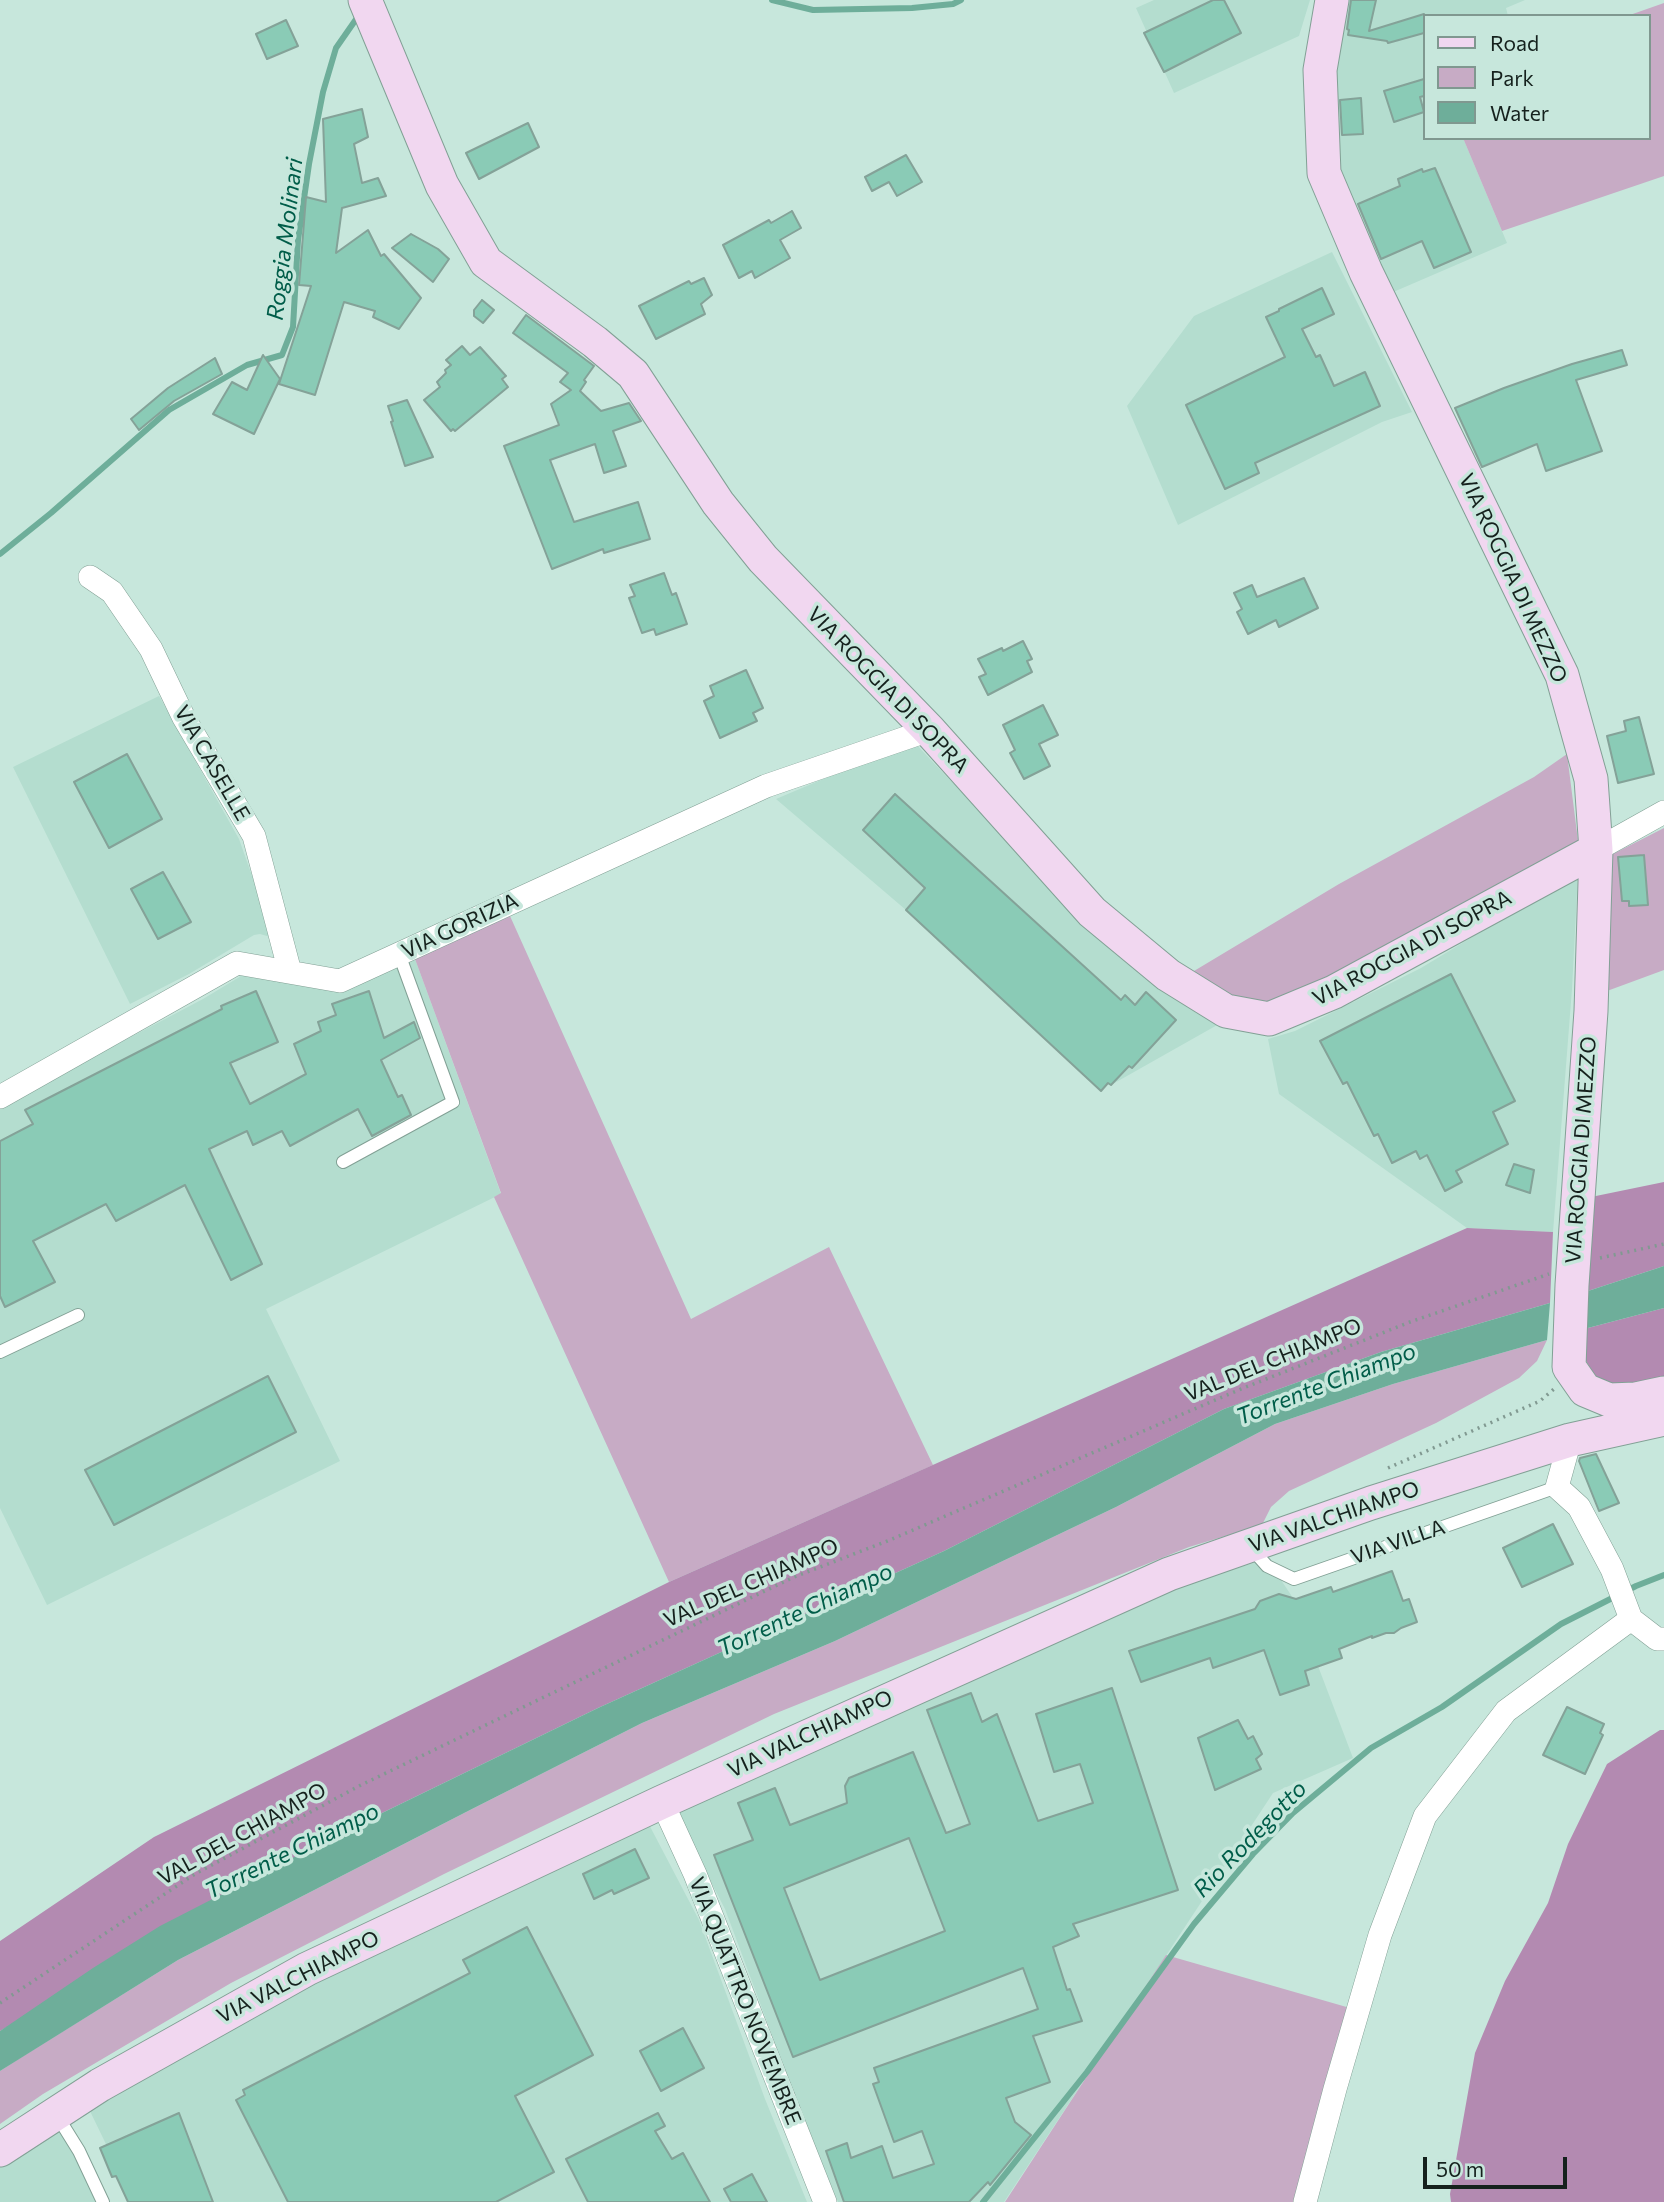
<!DOCTYPE html>
<html>
<head>
<meta charset="utf-8">
<style>
	body { margin:0 }
	#map { position:relative; width:1664px; height:2202px; overflow:hidden; background:#c7e7dc; font-family:Commissioner,sans-serif }
	canvas { display:block }
	.legend { position:absolute; left:1423px; top:14px; width:228px; height:126px; box-sizing:border-box; background:#c7e7dc; border:2px solid #809890; margin:0; padding:9px 12px; list-style:none; font-size:21px; color:#15211d }
	.legend li { display:flex; align-items:center; gap:14px; height:35px }
	.legend b { width:35px; border:2px solid #809890 }
	.scale { position:absolute; left:1423px; top:2157px; width:144px; height:32px; box-sizing:border-box; border:4px solid #15211d; border-top:0; padding-left:9px; font-size:21px; line-height:24px; white-space:nowrap; color:#15211d; -webkit-text-stroke:5px #c7e7dc; paint-order:stroke }
</style>
</head>
<body>
<div id="map">
<canvas width="1664" height="2202"></canvas>
<ul class="legend">
<li><b style="height:9px;background:#f1d7f0"></b>Road</li>
<li><b style="height:19px;background:#c7abc5"></b>Park</li>
<li><b style="height:19px;background:#6eae9a"></b>Water</li>
</ul>
<div class="scale">50 m</div>
</div>
<script>
const ctx = document.querySelector('canvas').getContext('2d');
ctx.lineJoin = 'round';
function fill(path, color) { ctx.fillStyle = color; ctx.fill(path, 'evenodd'); }
const toPath = rows => new Path2D(rows.map(r => 'M' + r).join(''));
function stroke(path, color, width, dash) { ctx.strokeStyle = color; ctx.lineWidth = width; ctx.lineCap = dash ? 'butt' : 'round'; ctx.setLineDash(dash || []); ctx.stroke(path); }
function drawText(font, color, halo, rows, align = 'center') {
  ctx.font = font + ' Commissioner,sans-serif'; ctx.lineWidth = 7; ctx.setLineDash([]); ctx.textBaseline = 'middle'; ctx.strokeStyle = halo; ctx.fillStyle = color; for (const [text, x, y, turn = 0] of rows) {
    ctx.save(); ctx.translate(x, y); ctx.rotate((+turn || 0) * Math.PI / 180); ctx.textAlign = isNaN(turn) ? turn : align; if (halo) ctx.strokeText(text, 0, 0); ctx.fillText(text, 0, 0); ctx.restore();
  }
}
const built = toPath([
	[1154,0,1310,0,1299,36,1174,93,1136,8],
	[1347,0,1525,0,1506,8,1508,16,1424,16,1424,138,1463,138,1507,243,1391,293,1334,168,1327,64],
	[1332,252,1412,412,1382,422,1178,525,1127,406,1194,316],
	[159,696,239,839,274,938,260,934,254,935,189,974,130,1004,13,767],
	[913,741,1002,835,1219,1024,1111,1085,1108,1083,1101,1091,906,910,776,799],
	[1578,873,1572,989,1553,1232,1467,1228,1279,1094,1268,1039,1295,1031,1421,968],
	[415,959,501,1194,266,1309,340,1461,47,1605,0,1508,0,1106,203,999,261,964,362,980],
	[1267,1559,1291,1595,1353,1758,1273,1793,1004,2202,838,2202,792,2089,725,1909,670,1803,1061,1634,1201,1579],
	[644,1815,699,1920,765,2099,807,2202,128,2202,116,2176,120,2173,88,2107,175,2055],
	[63,2122,102,2202,0,2202,0,2166]
]);
const green = toPath([
	[1664,3,1664,176,1502,231,1463,138,1648,138,1648,16,1627,16],
	[1567,754,1578,841,1285,1004,1232,998,1194,971,1339,884,1534,777],
	[1664,828,1664,970,1607,991,1613,854],
	[510,916,691,1319,829,1247,933,1465,669,1582,494,1197,501,1193,415,959],
	[1547,1340,1537,1361,1519,1378,1436,1423,1289,1491,1271,1507,1262,1525,1189,1547,774,1714,444,1874,231,1983,43,2094,0,2124,0,2071,17,2060,178,1960,470,1810,642,1723,835,1641,1116,1507,1275,1424,1393,1384],
	[1166,1955,1350,2008,1299,2202,1005,2202]
]);
const forest = toPath([
	[1664,1182,1664,1266,1585,1292,1591,1197],
	[1467,1228,1553,1232,1550,1303,1381,1352,1224,1409,944,1551,598,1708,345,1831,0,2031,0,1941,154,1837,669,1582],
	[1664,1308,1664,1379,1630,1388,1597,1379,1580,1351,1584,1329],
	[1660,1730,1664,1730,1664,2202,1451,2202,1450,2194,1475,2053,1505,1981,1548,1903,1568,1844,1607,1764]
]);
const water = toPath([
	[1664,1266,1664,1308,1584,1329,1585,1292],
	[1550,1303,1547,1340,1393,1384,1275,1424,1116,1507,835,1641,642,1723,470,1810,178,1960,0,2071,0,2031,93,1968,160,1926,345,1831,598,1708,944,1551,1224,1409,1381,1352]
]);
const stream = toPath([
	[772,0,813,10,912,8,953,4,961,0],
	[0,554,51,513,169,410,247,365,282,355,293,327,298,240,309,164,323,92,336,48,359,15],
	[983,2202,1087,2072,1194,1924,1253,1854,1293,1813,1371,1748,1442,1707,1561,1624,1636,1586,1664,1575]
]);
const building = toPath([
	[1213,0,1224,0,1241,33,1164,72,1144,33,1213,0],
	[1351,0,1376,0,1369,31,1424,14,1424,33,1388,43,1387,41,1348,35,1349,30,1347,29,1351,0],
	[286,20,298,46,267,59,256,34,286,20],
	[1424,79,1424,96,1420,97,1424,112,1394,122,1384,91,1424,79],
	[1361,98,1363,134,1342,135,1340,100,1361,98],
	[362,109,368,137,354,144,362,183,378,178,386,196,342,208,336,253,368,230,381,256,384,254,421,298,399,329,373,317,375,311,344,302,315,395,279,384,311,286,299,285,306,197,326,202,323,119,362,109],
	[528,123,539,147,479,179,466,153,528,123],
	[906,155,922,182,897,196,889,182,872,191,865,177,906,155],
	[1435,168,1471,252,1434,268,1422,241,1381,259,1358,204,1400,186,1398,179,1422,169,1423,172,1435,168],
	[792,211,801,228,780,240,790,258,755,278,752,271,739,278,723,245,769,220,771,223,792,211],
	[411,234,438,249,449,259,433,282,392,248,411,234],
	[704,278,712,295,701,304,705,314,656,339,639,306,689,281,691,284,704,278],
	[1322,288,1334,314,1302,329,1316,357,1320,355,1334,386,1365,372,1380,406,1255,463,1259,473,1225,489,1186,405,1285,357,1266,317,1279,311,1279,309,1322,288],
	[482,300,494,310,483,323,474,316,474,310,482,300],
	[526,315,594,366,584,380,586,382,580,391,601,411,629,403,641,421,613,431,626,466,604,473,595,444,550,460,574,522,638,502,650,539,604,553,603,549,552,569,504,446,559,425,551,404,571,390,560,382,568,373,513,333,526,315],
	[462,346,470,355,480,347,506,376,502,379,508,387,455,431,453,429,451,431,424,400,440,387,437,382,446,373,445,370,451,365,446,360,462,346],
	[1622,350,1627,365,1576,380,1602,451,1546,471,1537,444,1482,467,1455,408,1504,388,1572,364,1622,350],
	[263,355,280,379,254,434,213,414,232,382,247,390,263,355],
	[215,358,222,374,174,401,139,430,131,419,168,388,215,358],
	[407,400,433,457,405,466,391,422,393,421,388,406,407,400],
	[664,573,672,595,676,593,687,624,656,635,654,629,642,633,629,598,635,596,630,585,664,573],
	[1304,578,1318,608,1279,627,1276,620,1248,634,1237,612,1242,609,1234,593,1252,585,1257,597,1304,578],
	[1023,641,1032,659,1027,661,1032,672,988,695,979,677,986,674,978,659,1002,648,1003,651,1023,641],
	[746,670,763,708,753,713,757,721,720,738,704,701,714,696,710,686,746,670],
	[1043,705,1058,735,1039,744,1050,766,1024,779,1010,753,1015,750,1003,725,1043,705],
	[1639,717,1654,774,1618,783,1607,736,1626,731,1624,721,1639,717],
	[127,754,162,819,109,848,74,782,127,754],
	[895,794,1121,1000,1125,995,1135,1005,1146,992,1176,1020,1132,1068,1129,1066,1111,1085,1108,1083,1101,1091,906,910,925,888,863,830,895,794],
	[1644,855,1648,905,1629,906,1629,901,1622,901,1618,857,1644,855],
	[163,872,191,922,158,939,131,889,163,872],
	[1451,974,1515,1101,1493,1112,1508,1144,1456,1171,1462,1182,1445,1191,1427,1155,1420,1159,1416,1151,1392,1163,1378,1134,1374,1136,1347,1082,1343,1084,1320,1041,1451,974],
	[256,991,278,1042,230,1063,250,1104,306,1074,294,1044,321,1031,318,1022,336,1015,332,1004,369,991,384,1038,414,1022,420,1038,381,1060,398,1097,402,1095,411,1115,372,1136,358,1109,290,1146,282,1131,253,1145,247,1131,209,1149,262,1264,231,1280,185,1185,116,1221,106,1204,33,1241,55,1282,5,1307,0,1296,0,1141,33,1124,25,1110,222,1009,221,1006,256,991],
	[1514,1164,1534,1170,1530,1193,1506,1185,1514,1164],
	[268,1376,296,1432,114,1525,85,1470,268,1376],
	[1596,1454,1619,1503,1599,1511,1579,1461,1580,1458,1596,1454],
	[1553,1524,1573,1564,1522,1587,1503,1548,1553,1524],
	[1392,1571,1403,1601,1409,1599,1417,1622,1401,1628,1394,1633,1386,1633,1372,1638,1372,1636,1339,1649,1342,1658,1305,1671,1309,1685,1280,1695,1264,1650,1213,1668,1210,1658,1141,1682,1129,1651,1255,1609,1260,1601,1279,1594,1296,1599,1331,1587,1333,1592,1392,1571],
	[1112,1688,1178,1890,1073,1924,1079,1936,1053,1947,1067,1990,1070,1989,1082,2021,1033,2036,1050,2082,1006,2098,1015,2122,1031,2135,990,2185,988,2182,969,2202,844,2202,826,2151,847,2143,851,2158,882,2146,893,2178,934,2164,922,2131,894,2142,873,2084,879,2082,874,2068,1038,2009,1023,1968,793,2057,714,1855,753,1840,738,1803,775,1788,790,1825,847,1803,845,1786,849,1778,913,1752,946,1833,970,1824,927,1710,971,1693,982,1722,997,1714,1038,1821,1093,1803,1080,1764,1054,1772,1036,1714,1112,1688],
	[909,1838,945,1931,820,1980,784,1888,909,1838],
	[1567,1707,1604,1724,1600,1733,1603,1735,1585,1774,1543,1755,1567,1707],
	[1238,1720,1248,1739,1253,1736,1262,1754,1256,1759,1261,1769,1215,1790,1198,1738,1238,1720],
	[635,1849,649,1878,614,1894,612,1890,594,1899,583,1874,635,1849],
	[527,1927,593,2055,515,2096,554,2172,496,2202,288,2202,236,2100,245,2095,243,2090,470,1973,463,1960,527,1927],
	[683,2028,704,2068,661,2091,640,2051,683,2028],
	[179,2113,213,2202,128,2202,116,2176,112,2177,100,2148,179,2113],
	[658,2113,665,2126,655,2131,672,2159,683,2153,710,2202,588,2202,566,2159,658,2113],
	[752,2174,767,2202,731,2202,724,2189,752,2174]
]);
const path = toPath([
	[1600,1258,1664,1244],
	[1388,1468,1540,1401,1554,1389],
	[0,2003,195,1874,361,1785,794,1577,885,1542,1241,1389,1410,1322,1549,1274]
]);
const lane = toPath([
	[343,1162,453,1102,399,954],
	[0,1352,78,1315],
	[1251,1548,1267,1566,1294,1579,1557,1487],
	[56,2114,79,2151,103,2202]
]);
const street = toPath([
	[90,577,112,592,151,649,184,718,254,836,290,972],
	[1596,850,1664,812],
	[0,1097,237,963,340,981,766,786,929,730],
	[1570,1440,1557,1487,1579,1507,1612,1569,1631,1619,1657,1639,1664,1639],
	[662,1802,695,1874,825,2202],
	[1305,2202,1335,2089,1380,1935,1425,1816,1506,1711,1631,1619]
]);
const secondary = toPath([
	[365,0,442,185,486,262,595,342,633,374,718,503,763,559,929,730,1092,912,1168,975,1226,1011,1269,1019,1334,992,1596,850],
	[1332,0,1320,70,1324,173,1366,272,1562,675,1591,779,1596,850,1591,1011,1572,1285,1569,1367,1585,1390,1609,1400,1636,1399,1664,1393],
	[0,2150,100,2085,307,1969,662,1802,1169,1574,1371,1503,1570,1440,1664,1419]
]);
const streetNames = [
	["VIA ROGGIA DI MEZZO",1513,578,65],
	["VIA ROGGIA DI SOPRA",888,690,46],
	["VIA CASELLE",212,763,60],
	["VIA GORIZIA",460,926,-25],
	["VIA ROGGIA DI SOPRA",1412,948,-28],
	["VIA ROGGIA DI MEZZO",1581,1150,-86],
	["VAL DEL CHIAMPO",1273,1360,-22],
	["VIA VALCHIAMPO",1334,1517,-19],
	["VIA VILLA",1398,1542,-19],
	["VAL DEL CHIAMPO",751,1583,-24],
	["VIA VALCHIAMPO",810,1734,-25],
	["VAL DEL CHIAMPO",242,1834,-29],
	["VIA VALCHIAMPO",298,1977,-27],
	["VIA QUATTRO NOVEMBRE",745,2001,68]
];
const waterNames = [
	["Roggia Molinari",285,239,-83],
	["Torrente Chiampo",1326,1384,-21],
	["Torrente Chiampo",805,1610,-25],
	["Rio Rodegotto",1250,1839,-46],
	["Torrente Chiampo",292,1851,-26]
];
fill(built, '#b4ddcf');
fill(green, '#c7abc5');
fill(forest, '#b38ab1');
fill(water, '#6eae9a');
stroke(stream, '#6eae9a', 6);
fill(building, '#8acbb6');
stroke(building, '#84a298', 2);
stroke(lane, '#82a095', 14);
stroke(street, '#82a095', 24);
stroke(secondary, '#82a095', 35);
stroke(path, '#819991', 3.5, [2, 5]);
stroke(lane, '#fff', 12);
stroke(street, '#fff', 23);
stroke(secondary, '#f1d7f0', 33);
drawText('21px', '#15211d', '#c7e7dc', streetNames);
drawText('italic 23px', '#005d49', '#c7e7dc', waterNames);
</script>
</body>
</html>
